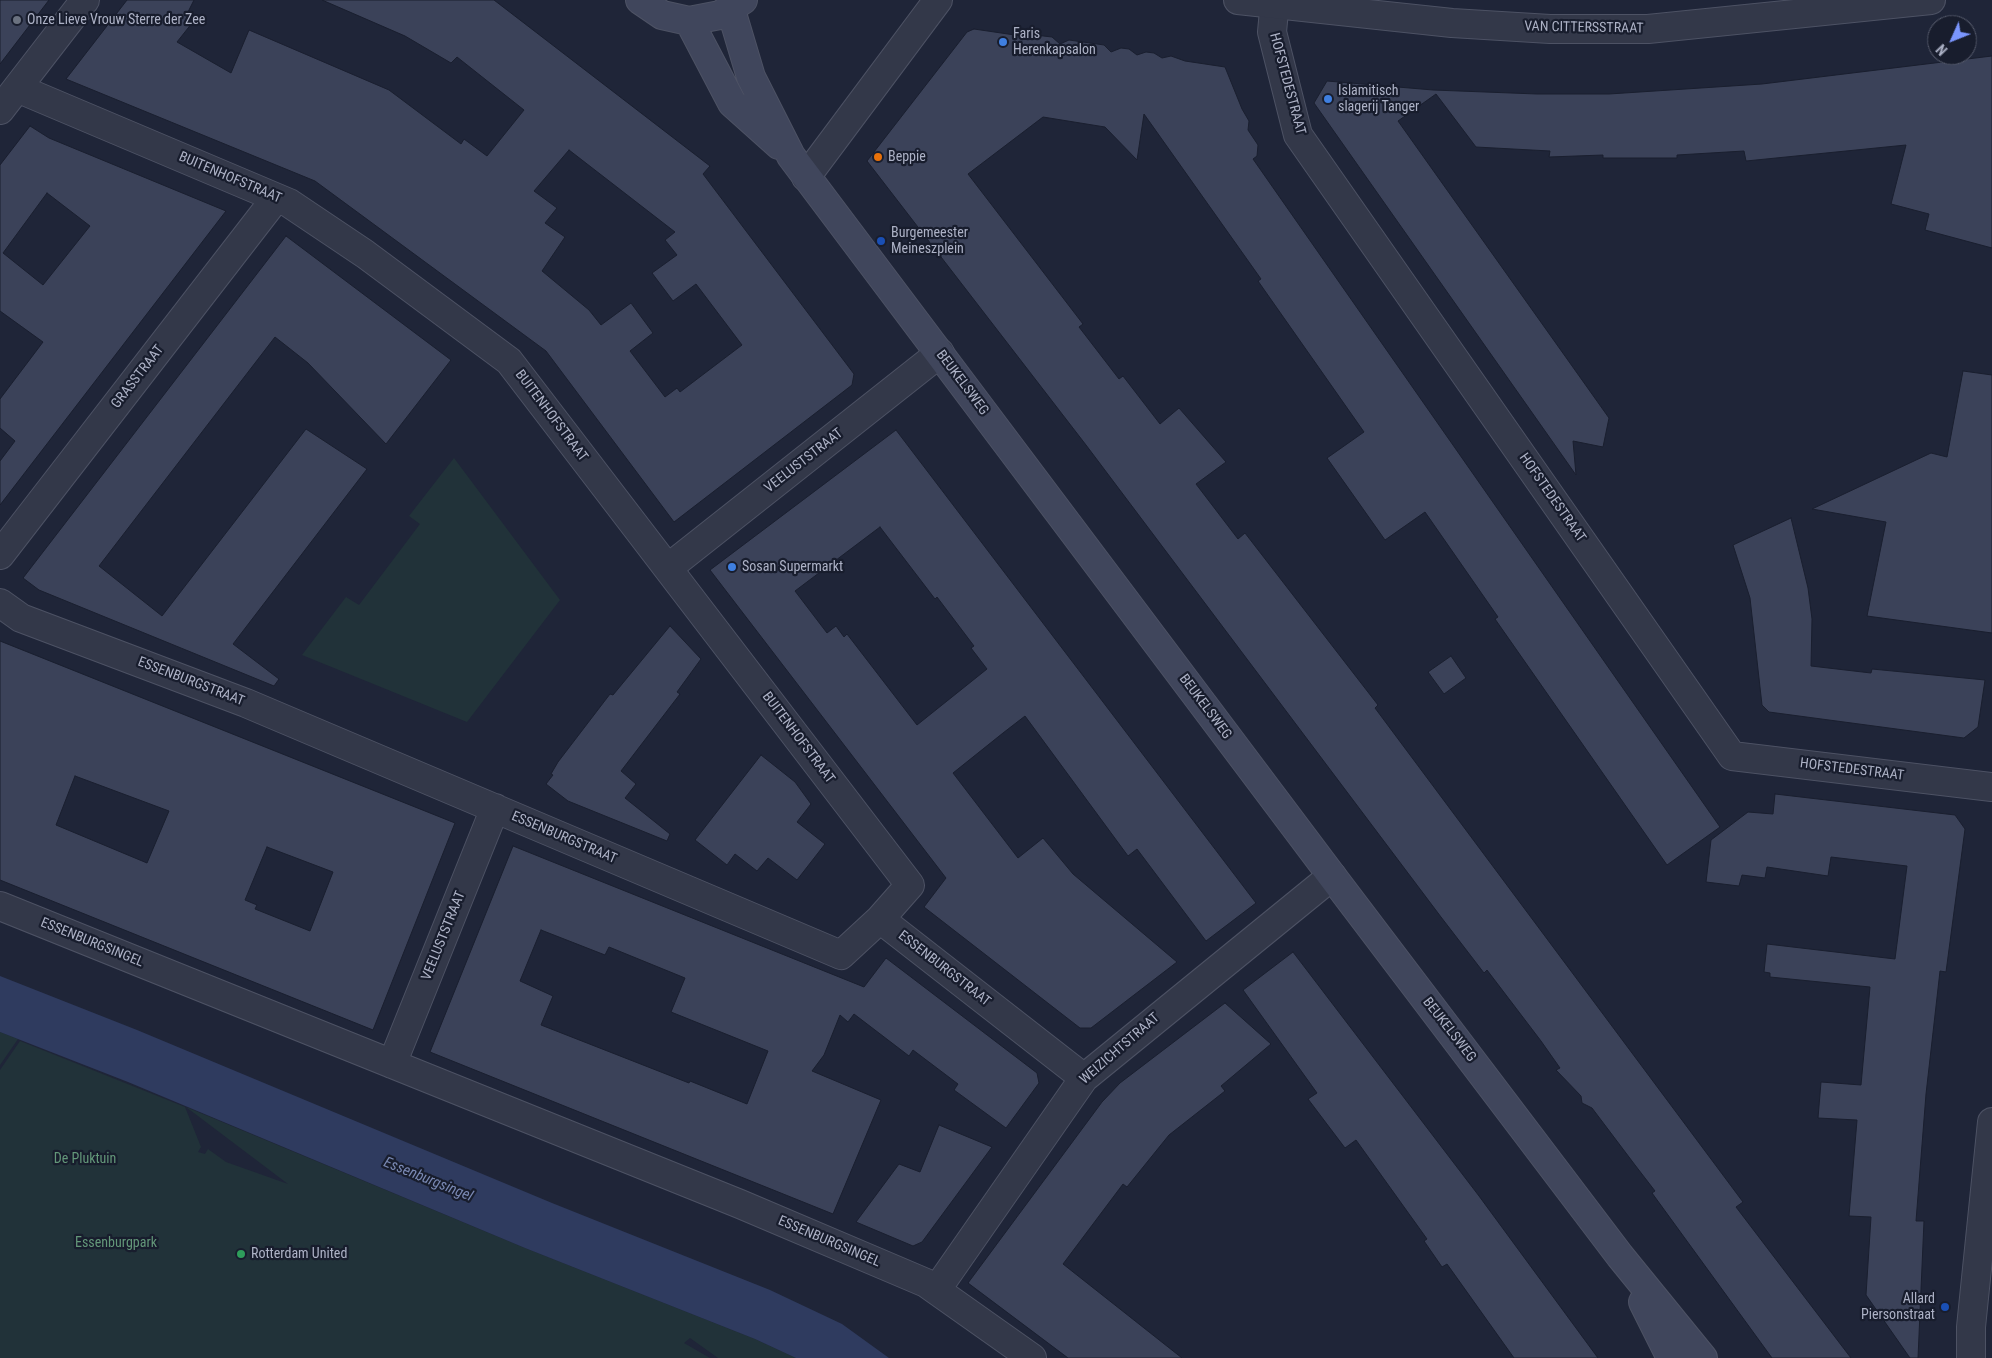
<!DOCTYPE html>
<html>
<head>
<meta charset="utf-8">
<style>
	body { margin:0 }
	#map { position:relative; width:1992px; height:1358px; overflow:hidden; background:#1f2538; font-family:"Roboto Condensed",sans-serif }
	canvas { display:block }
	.north { position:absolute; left:1927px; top:15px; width:50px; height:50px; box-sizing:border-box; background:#181d2d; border:1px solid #54596a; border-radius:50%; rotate:226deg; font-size:14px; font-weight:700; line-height:20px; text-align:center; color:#adb2c6 }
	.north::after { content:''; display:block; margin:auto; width:18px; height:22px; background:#7a95fd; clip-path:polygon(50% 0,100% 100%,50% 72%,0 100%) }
</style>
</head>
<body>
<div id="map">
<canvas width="1992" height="1358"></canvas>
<div class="north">N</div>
</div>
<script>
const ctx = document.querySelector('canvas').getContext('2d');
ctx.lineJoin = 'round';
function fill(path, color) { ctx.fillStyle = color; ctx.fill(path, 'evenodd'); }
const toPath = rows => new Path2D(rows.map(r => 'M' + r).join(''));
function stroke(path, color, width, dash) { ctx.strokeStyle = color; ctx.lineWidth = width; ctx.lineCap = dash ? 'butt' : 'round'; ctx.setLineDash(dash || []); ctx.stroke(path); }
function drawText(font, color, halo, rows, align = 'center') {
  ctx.font = font + ' "Roboto Condensed",sans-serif'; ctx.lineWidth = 4.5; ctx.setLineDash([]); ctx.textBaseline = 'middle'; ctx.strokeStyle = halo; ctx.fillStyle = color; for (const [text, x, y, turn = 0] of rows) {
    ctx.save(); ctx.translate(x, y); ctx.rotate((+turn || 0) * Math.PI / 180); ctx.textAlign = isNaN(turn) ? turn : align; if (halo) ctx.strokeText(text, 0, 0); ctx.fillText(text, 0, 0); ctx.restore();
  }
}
const green = toPath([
	[454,458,560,600,467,722,302,655,346,597,359,605,420,524,409,516],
	[0,1032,18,1039,0,1065],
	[20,1041,185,1107,201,1147,198,1152,205,1154,208,1149,226,1162,288,1184,186,1107,525,1248,755,1339,796,1358,718,1358,690,1338,684,1343,710,1358,0,1358,0,1070]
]);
const water = toPath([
	[0,976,137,1030,552,1203,770,1290,842,1324,889,1358,796,1358,755,1339,525,1248,128,1082,0,1032]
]);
const building = toPath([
	[0,0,49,0,0,64,0,0],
	[127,0,194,0,188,12,196,18,177,42,231,73,249,30,389,90,461,144,464,139,487,156,524,110,457,57,451,63,405,36,322,0,494,0,710,166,703,174,854,374,852,385,674,522,546,351,315,181,66,79,127,0],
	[569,150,675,232,665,240,677,255,652,273,673,301,696,284,742,345,680,392,677,388,665,397,630,351,653,333,631,303,601,325,589,310,542,271,565,237,545,223,557,208,534,191,569,150],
	[974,29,1035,38,1035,35,1052,37,1060,44,1069,40,1104,45,1111,52,1121,48,1129,49,1137,55,1146,52,1154,53,1162,58,1171,56,1185,61,1225,67,1242,109,1249,121,1248,130,1258,145,1257,156,1253,159,1720,827,1667,865,1495,619,1498,617,1425,512,1385,540,1327,458,1364,432,1258,281,1261,279,1144,114,1137,160,1105,127,1043,117,968,174,1083,324,1079,327,1119,379,1123,376,1160,424,1179,408,1226,462,1196,484,1238,539,1245,533,1378,705,1375,708,1743,1202,1736,1207,1851,1358,1772,1358,1652,1193,1655,1191,1635,1165,1592,1108,1582,1103,1581,1096,1556,1070,1560,1068,1541,1041,1487,970,1484,973,1441,917,1086,445,867,161,967,32,974,29],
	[1992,56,1992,248,1925,230,1929,214,1891,204,1906,145,1746,161,1744,151,1677,155,1677,158,1603,158,1603,155,1549,157,1550,151,1476,147,1436,94,1398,121,1609,418,1603,447,1573,441,1576,475,1314,103,1327,81,1433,90,1537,94,1609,94,1762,84,1992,56],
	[30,126,49,138,226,211,0,505,0,461,15,441,0,428,0,399,43,342,0,311,0,165,30,126],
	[47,193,90,226,43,285,3,253,47,193],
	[286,236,451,360,386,444,308,363,275,337,99,566,162,616,306,429,367,469,233,644,279,679,274,686,39,590,23,578,286,236],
	[1963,371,1992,375,1992,633,1867,616,1886,522,1812,509,1931,453,1947,457,1963,371],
	[896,430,1256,903,1206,941,1137,849,1128,856,1025,716,1003,733,953,773,1018,858,1043,838,1073,874,1177,962,1091,1028,1080,1028,924,907,946,878,710,570,896,430],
	[880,527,935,599,937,597,974,646,971,648,987,669,917,725,847,634,844,637,836,626,827,633,795,591,880,527],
	[1791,518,1808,588,1812,619,1811,666,1871,673,1872,669,1985,680,1978,727,1964,738,1769,712,1762,705,1750,598,1733,545,1791,518],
	[670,626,701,659,677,692,680,694,621,771,636,784,625,798,670,834,667,841,568,801,546,784,553,775,551,774,558,762,610,694,613,695,670,626],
	[0,641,455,823,373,1030,0,880,0,641],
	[75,776,169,811,147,863,56,825,75,776],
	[267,847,333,872,310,931,255,909,257,905,245,900,267,847],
	[1451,656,1466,678,1444,694,1428,672,1451,656],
	[761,755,795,782,811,804,797,822,825,844,797,880,768,858,757,871,735,854,727,865,695,840,761,755],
	[1775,794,1955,815,1965,829,1946,972,1940,971,1926,1094,1916,1221,1924,1221,1918,1358,1910,1358,1866,1295,1871,1217,1849,1216,1857,1120,1818,1118,1821,1082,1861,1085,1870,987,1770,977,1770,973,1764,972,1767,944,1895,959,1907,866,1831,857,1828,876,1767,867,1765,878,1742,875,1739,886,1706,882,1711,840,1748,812,1773,814,1775,794],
	[513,846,864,987,886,958,1037,1073,1039,1083,1006,1128,954,1090,958,1084,913,1050,909,1056,854,1014,848,1022,840,1015,824,1055,812,1071,881,1100,833,1214,430,1052,513,846],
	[541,930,605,955,609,947,685,978,671,1012,768,1051,747,1104,690,1081,689,1083,541,1025,553,996,520,981,541,930],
	[1293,952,1479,1196,1598,1358,1514,1358,1447,1264,1442,1267,1424,1241,1427,1239,1356,1140,1345,1148,1308,1099,1317,1093,1243,990,1293,952],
	[1225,1003,1271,1044,1221,1086,1225,1091,1169,1135,1127,1187,1123,1184,1063,1264,1182,1358,1068,1358,968,1283,1102,1102,1120,1083,1225,1003],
	[939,1125,992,1147,922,1242,913,1246,856,1222,899,1164,920,1172,939,1125]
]);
const minor = toPath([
	[1275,0,1272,32,1298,135,1732,756,1992,787],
	[0,110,85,0],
	[806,177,938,0],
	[0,555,276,198],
	[668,568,940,353],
	[0,603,21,618,246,703,841,955,880,919,910,885,509,361,365,254,289,203,17,88],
	[0,906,740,1204,926,1283,1032,1358],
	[880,919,1084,1078],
	[392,1064,495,808],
	[937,1289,1084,1078,1332,876],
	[1971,1358,1971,1327,1992,1122]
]);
const tertiary = toPath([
	[1238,0,1452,23,1550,29,1648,29,1931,0]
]);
const secondary = toPath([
	[640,0,662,15,689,21,720,15,743,0],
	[731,10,751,77,791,156,1332,876,1620,1256,1703,1358],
	[689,21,732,103,779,145],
	[1643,1302,1671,1358]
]);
const markers = [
	[17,20,5,"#6b7280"],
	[1003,42,5,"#3f7fe0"],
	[1328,99,5,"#3f7fe0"],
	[878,157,5,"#e8710a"],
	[881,241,5,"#1a4fb4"],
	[732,567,5,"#3f7fe0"],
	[241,1254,5,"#2e9e5b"],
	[1945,1307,5,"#1a4fb4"]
];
const poiNames = [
	["Onze Lieve Vrouw Sterre der Zee",27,20],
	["Faris",1013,34],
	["Herenkapsalon",1013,50],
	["Islamitisch",1338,91],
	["slagerij Tanger",1338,107],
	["Beppie",888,157],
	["Burgemeester",891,233],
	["Meineszplein",891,249],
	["Sosan Supermarkt",742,567],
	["Rotterdam United",251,1254],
	["Allard",1935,1299,"right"],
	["Piersonstraat",1935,1315,"right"]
];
const streetNames = [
	["VAN CITTERSSTRAAT",1584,28,1],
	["HOFSTEDESTRAAT",1287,84,75],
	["BUITENHOFSTRAAT",230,178,23],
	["GRASSTRAAT",138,377,-52],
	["BEUKELSWEG",962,383,53],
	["BUITENHOFSTRAAT",551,416,53],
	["VEELUSTSTRAAT",804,461,-38],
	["HOFSTEDESTRAAT",1552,498,55],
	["ESSENBURGSTRAAT",191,682,21],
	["BEUKELSWEG",1205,707,53],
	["BUITENHOFSTRAAT",798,738,53],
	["HOFSTEDESTRAAT",1852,770,7],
	["ESSENBURGSTRAAT",564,838,23],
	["VEELUSTSTRAAT",444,936,-68],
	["ESSENBURGSINGEL",92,943,22],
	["ESSENBURGSTRAAT",944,969,38],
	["BEUKELSWEG",1449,1030,52],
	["WEIZICHTSTRAAT",1120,1049,-41],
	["ESSENBURGSINGEL",829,1242,23]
];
const parkNames = [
	["De Pluktuin",85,1159],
	["Essenburgpark",116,1243]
];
const waterNames = [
	["Essenburgsingel",428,1180,22]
];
fill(green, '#213239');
fill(water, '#2f3b5f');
fill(building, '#3b4259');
stroke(building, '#1a1f2f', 1);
stroke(minor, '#4d5264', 30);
stroke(tertiary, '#4d5264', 30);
stroke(secondary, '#4d5264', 30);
stroke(minor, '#333849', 28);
stroke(tertiary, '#333849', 28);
stroke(secondary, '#40465c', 28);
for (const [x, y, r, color] of markers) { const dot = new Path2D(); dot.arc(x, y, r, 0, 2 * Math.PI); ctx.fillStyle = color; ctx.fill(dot); stroke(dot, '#181d2d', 2); }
drawText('14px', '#adb2c6', '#181d2d', poiNames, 'left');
drawText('14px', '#adb2c6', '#181d2d', streetNames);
drawText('14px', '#639779', '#181d2d', parkNames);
drawText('italic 15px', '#7a89b4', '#181d2d', waterNames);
</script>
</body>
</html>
